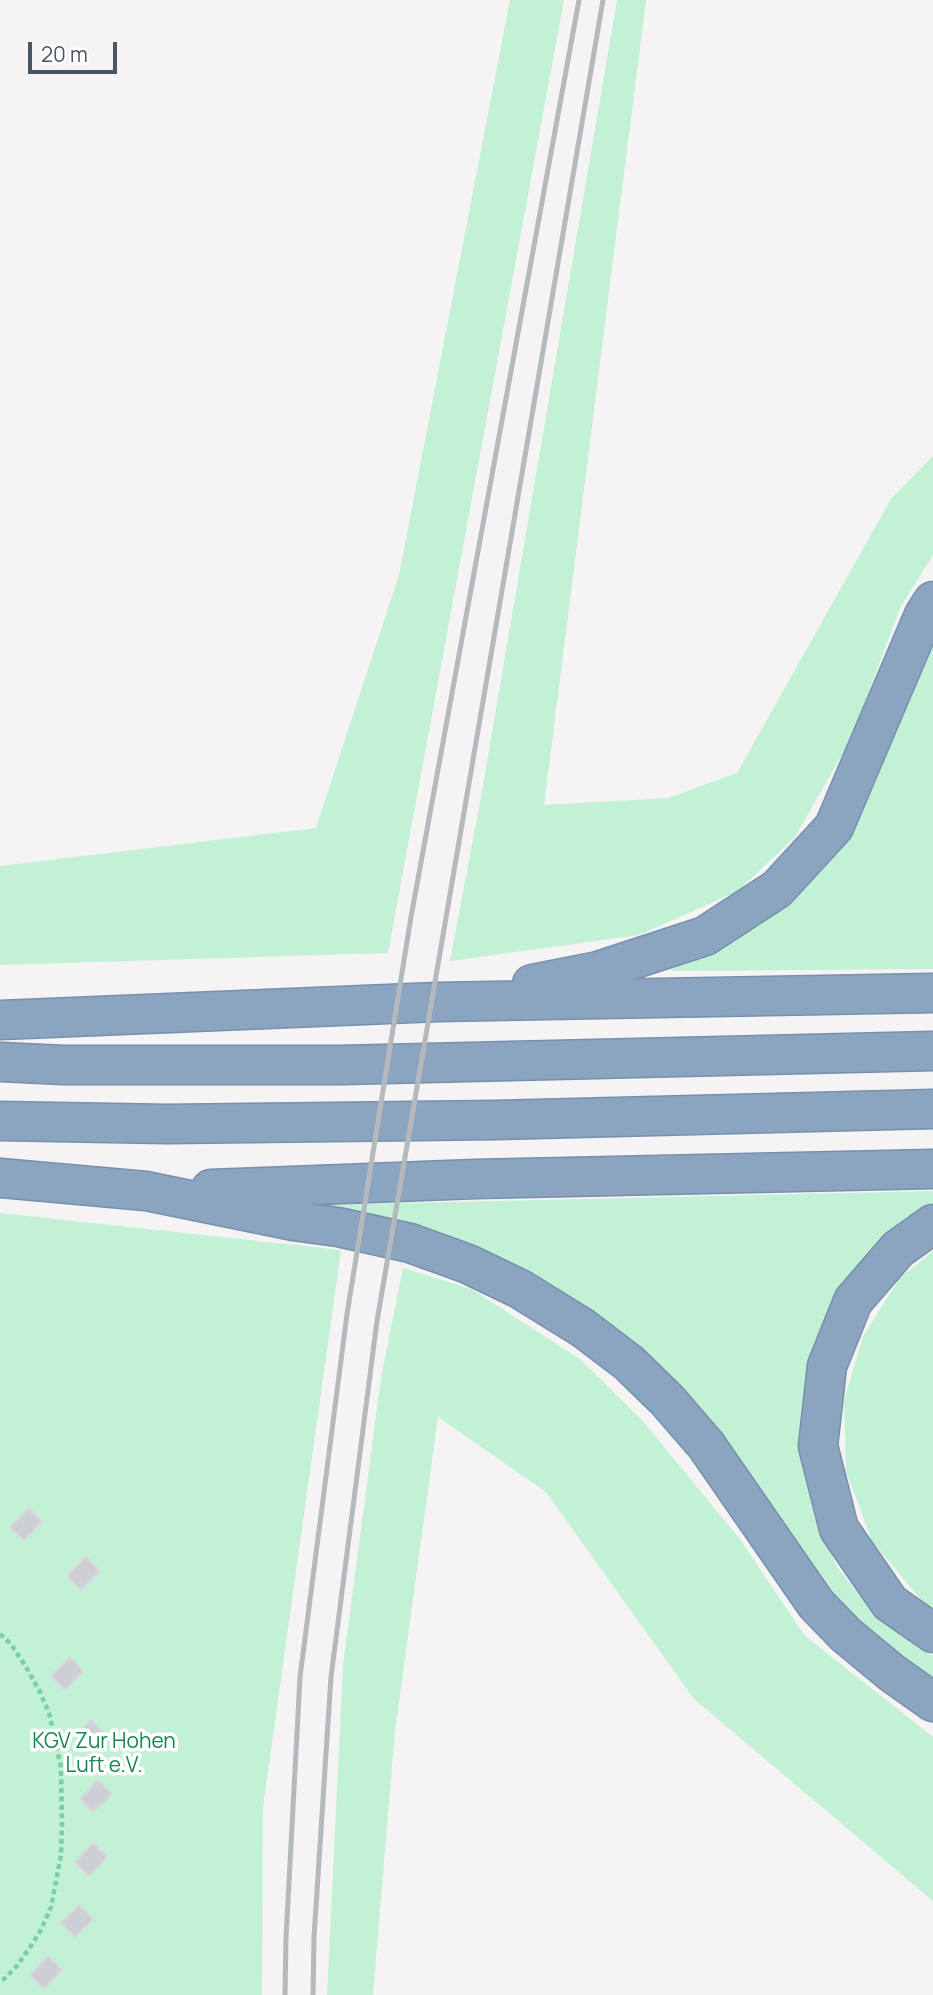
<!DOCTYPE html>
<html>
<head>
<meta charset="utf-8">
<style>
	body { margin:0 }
	#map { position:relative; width:933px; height:1995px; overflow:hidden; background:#f5f3f3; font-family:Manrope,sans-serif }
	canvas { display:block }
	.scale { position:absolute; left:28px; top:42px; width:89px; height:32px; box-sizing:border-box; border:4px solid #4a5661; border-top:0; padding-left:9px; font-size:21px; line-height:24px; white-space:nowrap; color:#4a5661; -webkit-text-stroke:5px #fff; paint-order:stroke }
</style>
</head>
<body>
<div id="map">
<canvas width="933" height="1995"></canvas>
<div class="scale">20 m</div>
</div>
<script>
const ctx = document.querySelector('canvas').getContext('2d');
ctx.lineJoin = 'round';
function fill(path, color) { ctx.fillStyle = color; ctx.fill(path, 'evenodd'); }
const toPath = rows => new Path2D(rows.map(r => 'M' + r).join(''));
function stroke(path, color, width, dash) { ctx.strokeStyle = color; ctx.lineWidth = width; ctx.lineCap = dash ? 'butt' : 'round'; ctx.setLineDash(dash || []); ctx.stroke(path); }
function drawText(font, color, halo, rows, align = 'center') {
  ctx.font = font + ' Manrope,sans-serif'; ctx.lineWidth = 7; ctx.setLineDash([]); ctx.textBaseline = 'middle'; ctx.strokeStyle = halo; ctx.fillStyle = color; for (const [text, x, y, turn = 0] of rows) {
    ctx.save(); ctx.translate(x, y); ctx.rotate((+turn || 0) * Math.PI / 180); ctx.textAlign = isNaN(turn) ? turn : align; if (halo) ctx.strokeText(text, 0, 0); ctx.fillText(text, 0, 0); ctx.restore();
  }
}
const green = toPath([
	[510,0,564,0,388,953,0,965,0,866,316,828,399,575],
	[617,0,646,0,544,805,668,798,737,773,891,499,933,456,933,555,900,608,851,739,795,837,738,891,639,935,450,961,481,797],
	[933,635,933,969,669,971,730,941,842,842,867,800,901,712],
	[933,1191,933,1203,912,1217,804,1459,814,1516,837,1567,858,1593,895,1630,933,1656,933,1689,863,1634,635,1350,313,1208,319,1205],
	[0,1213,341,1250,263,1807,262,1995,0,1995],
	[933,1251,933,1607,922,1601,872,1541,846,1471,844,1400,863,1336,900,1278],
	[403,1268,471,1289,580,1359,642,1420,739,1538,805,1636,933,1737,933,1901,694,1699,546,1492,438,1417,395,1731,373,1995,327,1995,343,1665,381,1378]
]);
const building = toPath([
	[29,1508,42,1522,24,1540,10,1527,29,1508],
	[86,1557,100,1571,81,1590,67,1576,86,1557],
	[70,1657,83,1671,65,1690,51,1676,70,1657],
	[91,1720,110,1738,96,1752,78,1733,91,1720],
	[98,1780,112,1794,93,1812,80,1799,98,1780],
	[93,1843,107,1857,89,1876,75,1862,93,1843],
	[79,1905,93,1919,75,1937,61,1923,79,1905],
	[48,1956,62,1970,44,1989,30,1975,48,1956]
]);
const path = toPath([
	[0,1634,11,1644,26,1667,39,1690,49,1713,61,1767,62,1824,61,1855,51,1907,41,1930,31,1946,16,1967,0,1983]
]);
const highway = toPath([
	[532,984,598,971,705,936,777,889,834,827,924,615,933,601],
	[0,1020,437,1002,933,993],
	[0,1062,64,1065,342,1065,933,1051],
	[0,1121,167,1124,496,1120,933,1109],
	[0,1178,146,1191,293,1221,338,1227,410,1243,468,1264,520,1289,583,1328,629,1363,667,1400,706,1445,816,1604,846,1635,892,1673,933,1702],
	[211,1189,476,1179,933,1169],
	[933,1224,898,1249,853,1301,827,1366,818,1446,839,1529,890,1603,933,1633]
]);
const rail = toPath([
	[285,1995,286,1938,300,1677,347,1314,411,917,579,0],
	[313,1995,314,1937,331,1677,377,1321,603,0]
]);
const parkNames = [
	["KGV Zur Hohen",104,1742],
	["Luft e.V.",104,1766]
];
fill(green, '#c3f1d5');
fill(building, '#cdcfd5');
stroke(building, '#d7d9de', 2);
stroke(highway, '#7690ad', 41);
stroke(path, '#7ad0a6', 4.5, [5, 3.5]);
stroke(highway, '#8ba5c1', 38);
stroke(rail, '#b5b8bd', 5);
drawText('21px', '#17864f', '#fff', parkNames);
</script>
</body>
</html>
